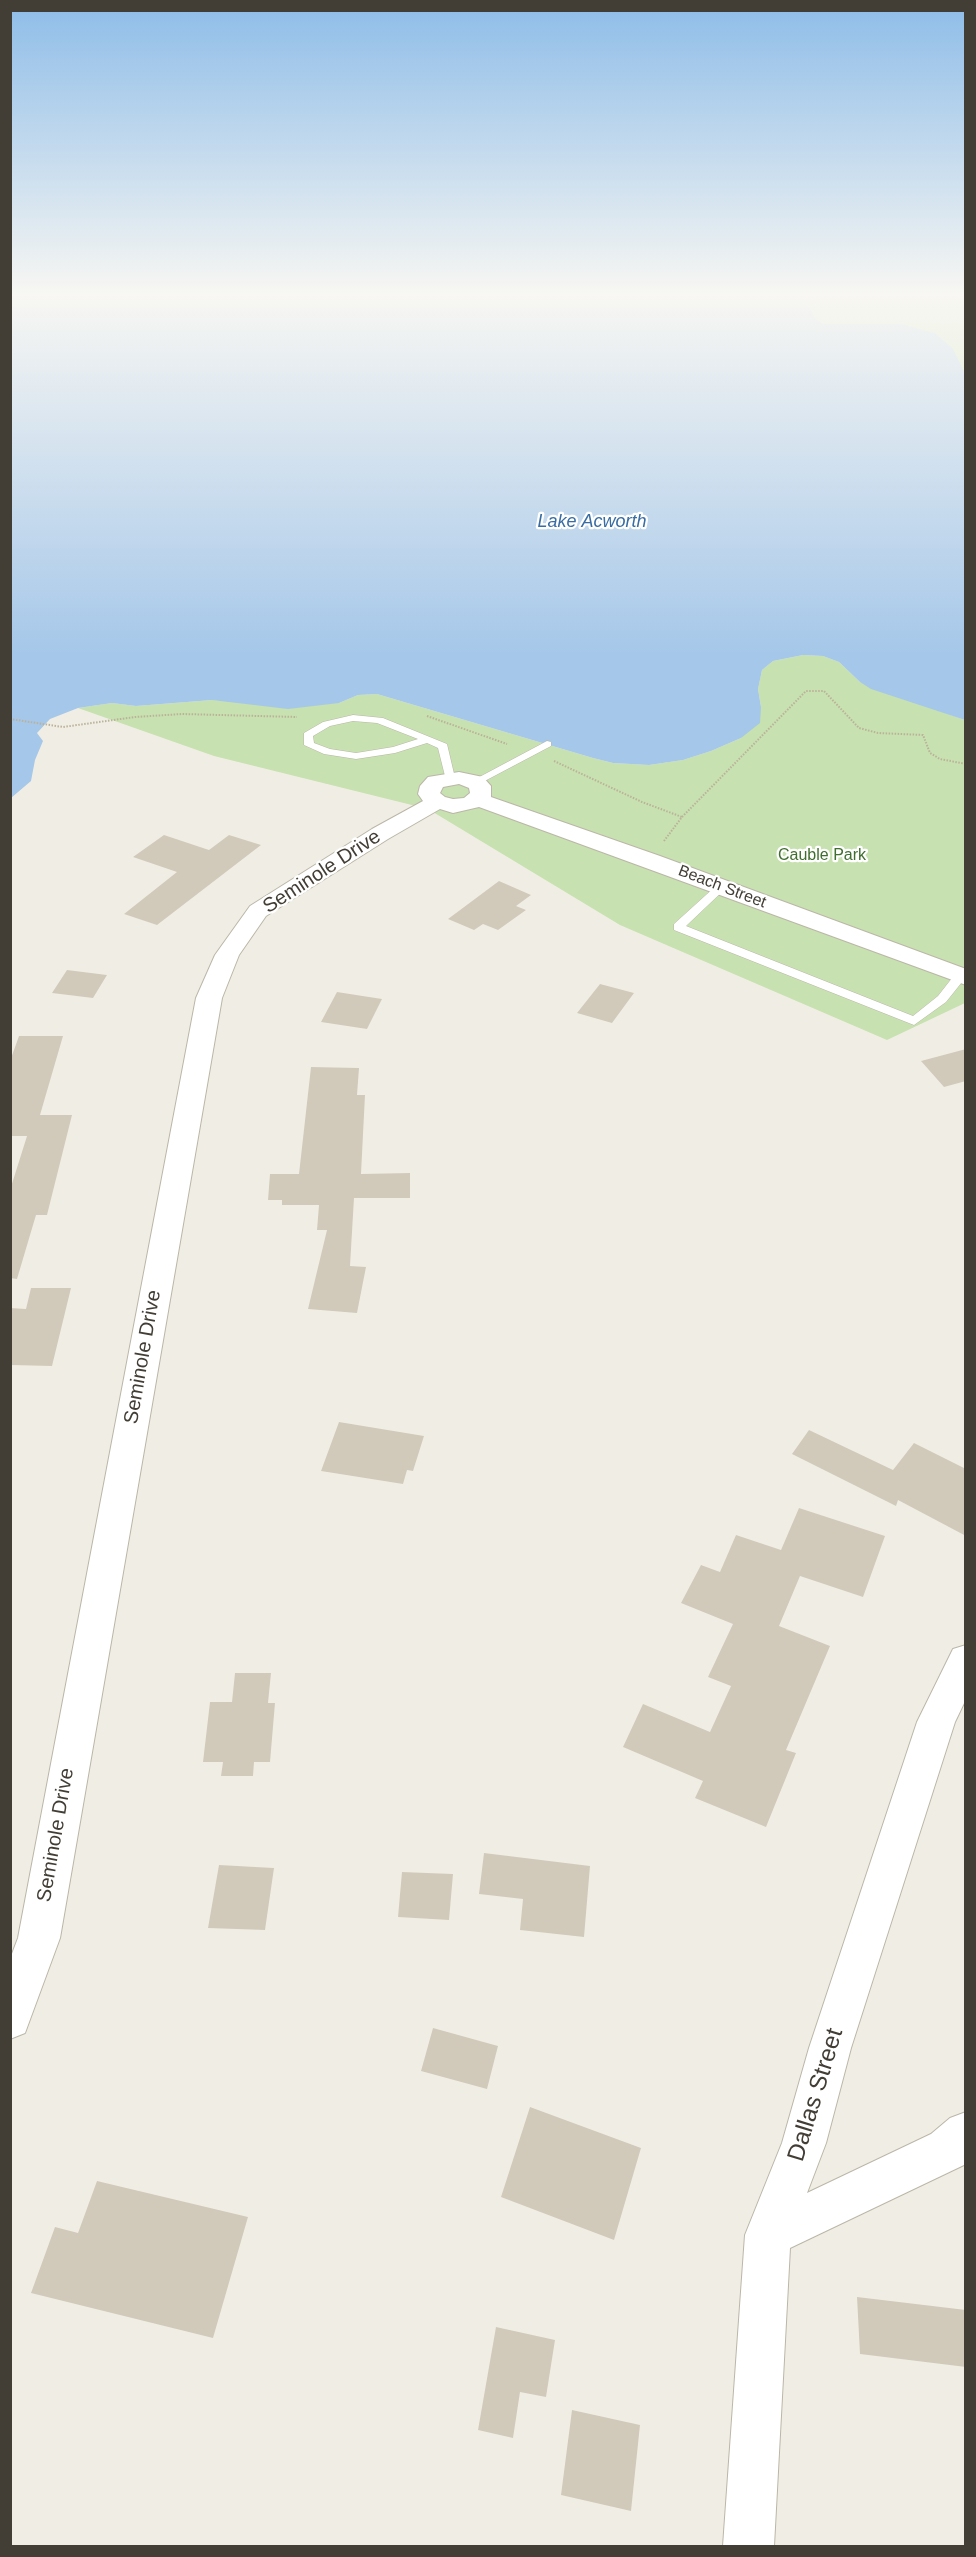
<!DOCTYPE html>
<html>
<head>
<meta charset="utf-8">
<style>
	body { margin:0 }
	#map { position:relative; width:976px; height:2557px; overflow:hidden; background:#f0eee4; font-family:Helvetica,sans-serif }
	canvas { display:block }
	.frame { position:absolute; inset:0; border:12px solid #423e35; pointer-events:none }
</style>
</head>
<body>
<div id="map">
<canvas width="976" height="2557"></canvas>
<div class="frame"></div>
</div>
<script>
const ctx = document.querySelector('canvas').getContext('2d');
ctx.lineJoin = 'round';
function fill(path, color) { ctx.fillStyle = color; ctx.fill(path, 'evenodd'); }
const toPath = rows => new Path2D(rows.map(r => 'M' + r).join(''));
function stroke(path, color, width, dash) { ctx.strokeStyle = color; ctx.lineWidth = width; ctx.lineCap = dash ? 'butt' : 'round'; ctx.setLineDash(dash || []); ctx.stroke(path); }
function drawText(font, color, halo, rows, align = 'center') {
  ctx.font = font + ' Helvetica,sans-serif'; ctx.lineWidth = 4.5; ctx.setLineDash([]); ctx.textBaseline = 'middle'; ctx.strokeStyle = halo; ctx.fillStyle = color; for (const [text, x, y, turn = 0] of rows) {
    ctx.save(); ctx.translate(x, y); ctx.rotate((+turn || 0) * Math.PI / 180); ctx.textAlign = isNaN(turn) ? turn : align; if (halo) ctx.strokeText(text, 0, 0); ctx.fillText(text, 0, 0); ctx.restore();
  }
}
const green = toPath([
	[814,297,965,297,965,376,869,324,822,324,816,319,809,306,808,299],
	[803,655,823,656,839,662,860,682,965,720,965,1003,887,1040,620,925,428,809,214,756,78,708,112,703,136,706,212,700,339,703,358,695,377,694,593,758,613,763,649,765,683,760,711,751,741,738,761,707,758,689,762,670,773,661]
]);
const water = toPath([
	[11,297,814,297,808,299,809,306,816,319,822,324,901,324,935,333,953,349,966,376,965,720,871,689,860,682,839,662,823,656,803,655,773,661,762,670,758,689,761,707,760,723,741,738,711,751,683,760,649,765,613,763,593,758,377,694,358,695,339,703,288,709,212,700,136,706,112,703,78,708,50,719,37,733,43,741,35,760,31,781,11,798]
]);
const building = toPath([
	[164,835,209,850,229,835,261,845,157,925,124,914,177,872,133,857],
	[499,881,531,895,516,906,526,910,498,930,483,924,474,930,448,919],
	[67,970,107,975,93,998,52,993],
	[600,984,634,993,612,1023,577,1013],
	[337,992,382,999,367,1029,321,1022],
	[19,1036,63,1036,40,1115,72,1115,47,1215,36,1215,17,1279,10,1278,10,1190,27,1136,10,1136,10,1061],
	[966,1049,966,1081,944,1087,921,1061],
	[311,1067,359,1068,357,1095,365,1095,361,1174,410,1173,410,1198,354,1198,350,1266,366,1267,357,1313,308,1309,327,1230,317,1230,319,1205,282,1205,282,1200,268,1200,270,1174,299,1174],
	[31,1288,71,1288,52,1366,10,1365,10,1308,26,1309],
	[339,1422,424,1436,413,1471,407,1470,403,1484,321,1471],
	[809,1430,893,1470,914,1443,966,1469,966,1536,898,1500,896,1506,792,1454],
	[799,1508,885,1536,863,1597,800,1576,779,1626,830,1646,786,1750,796,1753,766,1827,695,1798,703,1781,623,1747,643,1704,710,1732,731,1686,708,1677,733,1624,681,1603,701,1565,720,1572,736,1535,781,1550],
	[235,1673,271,1673,268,1703,275,1703,270,1762,254,1762,253,1776,221,1776,223,1762,203,1762,210,1702,232,1702],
	[484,1853,590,1866,584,1937,520,1930,523,1899,479,1894],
	[219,1865,274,1868,265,1930,208,1928],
	[402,1872,453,1874,449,1920,398,1917],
	[433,2028,498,2046,487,2089,421,2071],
	[530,2107,641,2148,614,2240,501,2197],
	[97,2181,248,2217,213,2338,31,2293,55,2227,78,2233],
	[857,2297,966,2310,966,2367,860,2354],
	[496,2327,555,2340,546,2397,520,2392,513,2438,478,2430],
	[572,2410,640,2425,631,2511,561,2495]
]);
const path = toPath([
	[427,716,507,744],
	[10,719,63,727,135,717,182,714,297,717],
	[554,761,642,802,682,817],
	[664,841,682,817,806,691,824,691,859,728,878,733,923,735,930,753,940,759,966,764]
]);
const lane = toPath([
	[353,715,383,718,447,744,455,778,454,780,446,780,438,748,427,743,395,753,356,759,324,754,304,745,304,733,323,722,353,715],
	[353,721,377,723,418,739,393,747,356,753,330,749,314,743,313,736,330,726,353,721],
	[547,741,551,742,551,746,479,784,475,785,470,782,547,741],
	[721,883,725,885,725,889,686,926,913,1016,938,996,956,973,964,973,966,977,946,1002,914,1025,674,930,674,924,717,885,721,883]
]);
const street = toPath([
	[459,772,483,777,491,786,491,797,660,856,966,969,966,985,479,807,453,813,440,809,388,839,266,916,239,955,222,998,60,1938,25,2033,10,2039,10,1959,18,1938,196,998,215,955,250,906,372,829,423,801,418,794,420,786,428,777,459,772],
	[459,784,469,788,470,793,464,798,453,799,445,797,440,793,443,787,459,784],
	[966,1645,966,1699,955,1722,851,2048,826,2143,807,2193,931,2134,950,2118,966,2112,966,2164,790,2248,774,2546,723,2546,745,2235,782,2143,809,2048,917,1722,953,1649,966,1645]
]);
const farParknames = [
	["Cauble Park",822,856]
];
const farStreetnames = [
	["Beach Street",722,887,21]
];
const farWaternames = [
	["Lake Acworth",592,522]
];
const streetNames = [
	["Seminole Drive",322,872,-33],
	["Seminole Drive",143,1357,-80],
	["Seminole Drive",56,1835,-80]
];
const nearStreetnames = [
	["Dallas Street",816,2095,-73]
];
fill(green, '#c7e1b0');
fill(water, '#a5c7e9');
fill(building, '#d1cabb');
stroke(lane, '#bbb6a8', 1);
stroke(street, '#bbb6a8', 2);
stroke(path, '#bbb29a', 2, [1.5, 1.5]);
fill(lane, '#fff');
fill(street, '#fff');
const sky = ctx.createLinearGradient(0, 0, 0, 655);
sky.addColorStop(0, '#8dbce8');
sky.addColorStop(0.45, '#f8f7f3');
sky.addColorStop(1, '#f8f7f300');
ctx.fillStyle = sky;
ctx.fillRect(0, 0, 976, 655);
drawText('16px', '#406e2e', '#fff', farParknames);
drawText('16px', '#423e35', '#fff', farStreetnames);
drawText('italic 18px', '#386da3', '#fff', farWaternames);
drawText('20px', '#423e35', '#fff', streetNames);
drawText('24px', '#423e35', '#fff', nearStreetnames);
</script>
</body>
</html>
